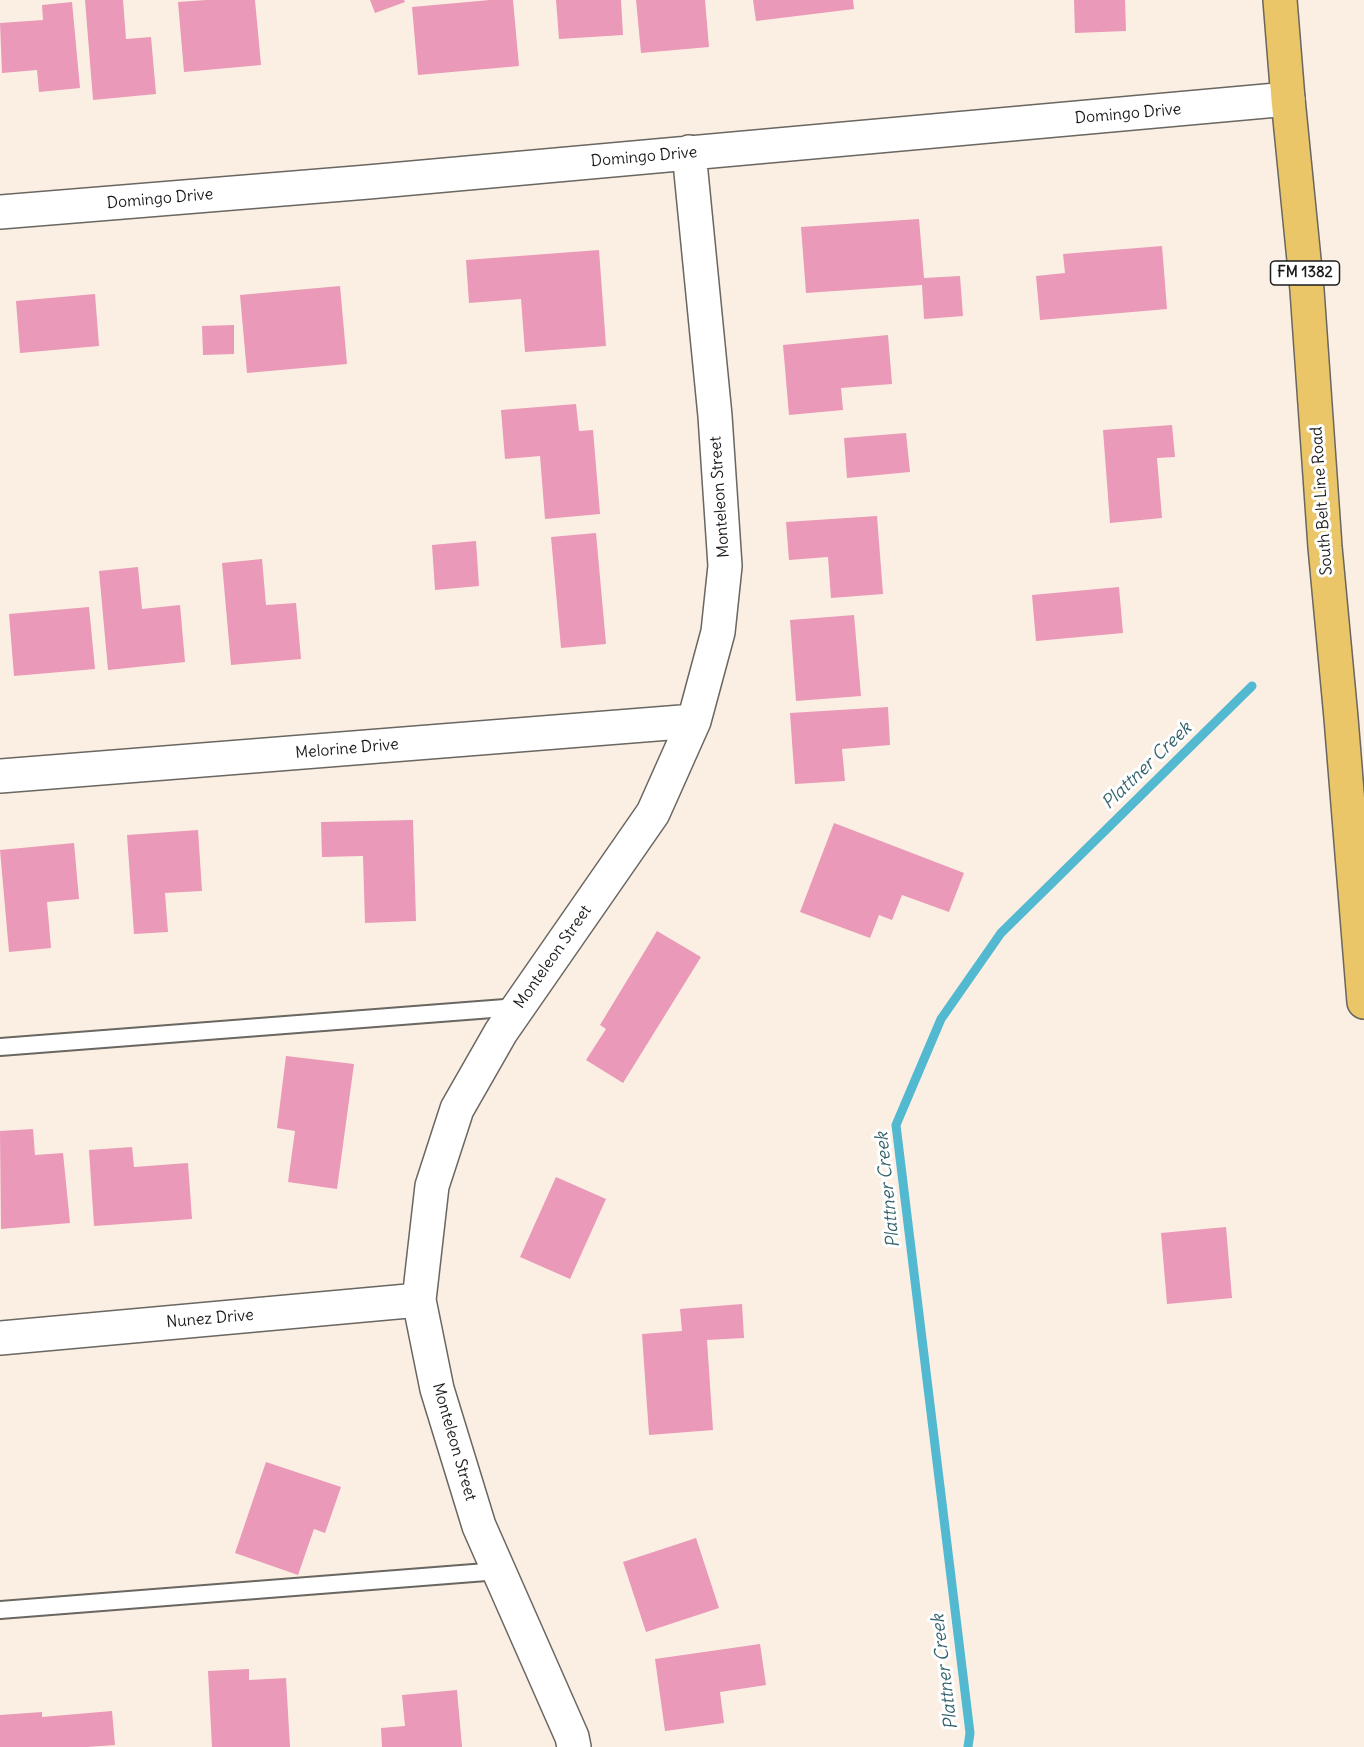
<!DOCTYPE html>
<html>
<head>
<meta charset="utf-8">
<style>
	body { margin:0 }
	canvas { display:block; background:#faefe2 }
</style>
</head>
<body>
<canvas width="1364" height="1747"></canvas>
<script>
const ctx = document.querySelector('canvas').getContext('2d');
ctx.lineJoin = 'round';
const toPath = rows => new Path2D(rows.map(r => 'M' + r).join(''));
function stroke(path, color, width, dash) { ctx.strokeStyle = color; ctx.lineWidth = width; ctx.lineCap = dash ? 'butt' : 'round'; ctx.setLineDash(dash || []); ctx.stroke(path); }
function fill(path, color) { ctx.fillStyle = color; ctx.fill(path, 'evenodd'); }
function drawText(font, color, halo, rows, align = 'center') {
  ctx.font = font + ' Delius,sans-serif'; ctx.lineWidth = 6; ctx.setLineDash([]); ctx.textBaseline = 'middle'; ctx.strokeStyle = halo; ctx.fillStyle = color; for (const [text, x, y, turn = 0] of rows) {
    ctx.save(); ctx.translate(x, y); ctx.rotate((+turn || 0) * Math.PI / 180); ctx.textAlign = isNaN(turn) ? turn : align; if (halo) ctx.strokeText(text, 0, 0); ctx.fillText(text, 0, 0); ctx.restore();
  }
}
const stream = toPath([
	[968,1747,970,1733,896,1125,941,1019,1001,933,1252,686]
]);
const building = toPath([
	[85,0,123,0,126,39,151,37,156,94,93,100],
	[206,0,255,0,261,65,184,72,178,2],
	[370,0,404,0,405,2,375,13],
	[490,0,513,0,519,66,418,75,412,7],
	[556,0,621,0,623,35,559,39],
	[636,0,705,0,709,47,641,53],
	[753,0,853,0,854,9,756,21],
	[1074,0,1125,0,1126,31,1075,33],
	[72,2,80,88,39,92,37,70,2,73,0,23,43,20,42,5],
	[919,219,924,278,960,276,963,316,924,319,922,285,806,293,801,227],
	[1162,246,1167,309,1040,320,1036,276,1065,273,1063,254],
	[599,250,606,346,525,352,521,299,469,303,466,260],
	[340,286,347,364,247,373,240,295],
	[95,294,99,346,20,353,16,301],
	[234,325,234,354,203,355,202,326],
	[888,335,892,384,841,388,843,410,789,415,783,345],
	[576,404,579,431,593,430,600,514,545,519,540,456,505,459,501,410],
	[1172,425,1175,457,1157,458,1162,518,1110,523,1103,430],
	[906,433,910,472,847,478,844,438],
	[877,516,883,594,831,598,828,557,789,560,786,522],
	[596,533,606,644,561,648,551,537],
	[476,541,479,586,435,590,432,545],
	[262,559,266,605,296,603,301,659,231,665,222,563],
	[138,567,142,609,180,605,185,662,108,670,99,571],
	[1119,587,1123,633,1036,641,1032,595],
	[89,607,95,669,14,676,9,614],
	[854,615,861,696,796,701,790,620],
	[888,707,890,745,842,749,845,781,795,784,790,713],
	[413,820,416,921,365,923,363,856,322,857,321,822],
	[834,823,964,873,949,912,902,895,892,920,879,915,870,938,800,912],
	[198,830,202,891,165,893,168,932,134,934,127,835],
	[74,843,79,899,47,902,51,948,9,952,0,850],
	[657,931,701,957,623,1083,586,1060,606,1029,600,1025],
	[286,1056,354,1064,337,1189,288,1182,295,1131,277,1128],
	[33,1129,35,1155,63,1153,70,1223,1,1229,0,1131],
	[132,1147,134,1167,188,1163,192,1219,94,1226,89,1150],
	[556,1177,606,1199,570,1279,520,1257],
	[1226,1227,1232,1298,1167,1304,1161,1233],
	[742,1304,744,1338,707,1340,713,1430,649,1435,642,1334,682,1331,680,1309],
	[266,1462,341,1487,325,1533,314,1529,298,1575,235,1553],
	[696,1538,719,1608,646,1632,623,1562],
	[760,1644,766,1685,720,1692,724,1723,665,1731,655,1659],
	[249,1669,249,1680,286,1678,290,1747,212,1747,208,1671],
	[457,1690,462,1747,382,1747,381,1728,405,1726,402,1695],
	[112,1711,115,1745,87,1747,0,1747,0,1715,42,1712,42,1717]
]);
const lane = toPath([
	[0,1047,518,1007],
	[0,1610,499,1571]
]);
const street = toPath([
	[0,212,368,182,1288,99],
	[0,776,694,721],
	[0,1338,419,1300],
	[574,1747,572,1737,479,1526,437,1389,419,1300,432,1186,457,1109,501,1032,653,813,694,721,718,632,725,566,715,416,689,152]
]);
const primary = toPath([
	[1280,0,1288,99,1307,290,1325,547,1341,718,1364,1002]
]);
const shields = [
	[1305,273,69]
];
const shieldNames = [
	["FM 1382",1305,273]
];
const streetNames = [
	["Domingo Drive",1128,114,-5],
	["Domingo Drive",644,157,-5],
	["Domingo Drive",160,199,-5],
	["Monteleon Street",720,497,-94],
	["South Belt Line Road",1322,501,-94],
	["Melorine Drive",347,749,-5],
	["Monteleon Street",553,957,-55],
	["Nunez Drive",210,1319,-5],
	["Monteleon Street",454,1442,74]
];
const waterNames = [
	["Plattner Creek",1147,766,-44],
	["Plattner Creek",888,1190,-96],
	["Plattner Creek",945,1672,-97]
];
stroke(stream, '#52b9d0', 9);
fill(building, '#eb99b8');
stroke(lane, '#6a6661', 20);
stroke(street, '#6a6661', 36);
stroke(primary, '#6a6661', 36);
stroke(lane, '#fff', 16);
stroke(street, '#fff', 33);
stroke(primary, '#ebc669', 33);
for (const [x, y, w] of shields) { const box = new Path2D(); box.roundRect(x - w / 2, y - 12, w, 24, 4.5); ctx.fillStyle = '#fff'; ctx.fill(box); stroke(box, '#1c1c1c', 1.5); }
drawText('bold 15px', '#1c1c1c', null, shieldNames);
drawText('16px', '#1c1c1c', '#fff', streetNames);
drawText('italic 18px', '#34636d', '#fff', waterNames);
</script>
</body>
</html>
